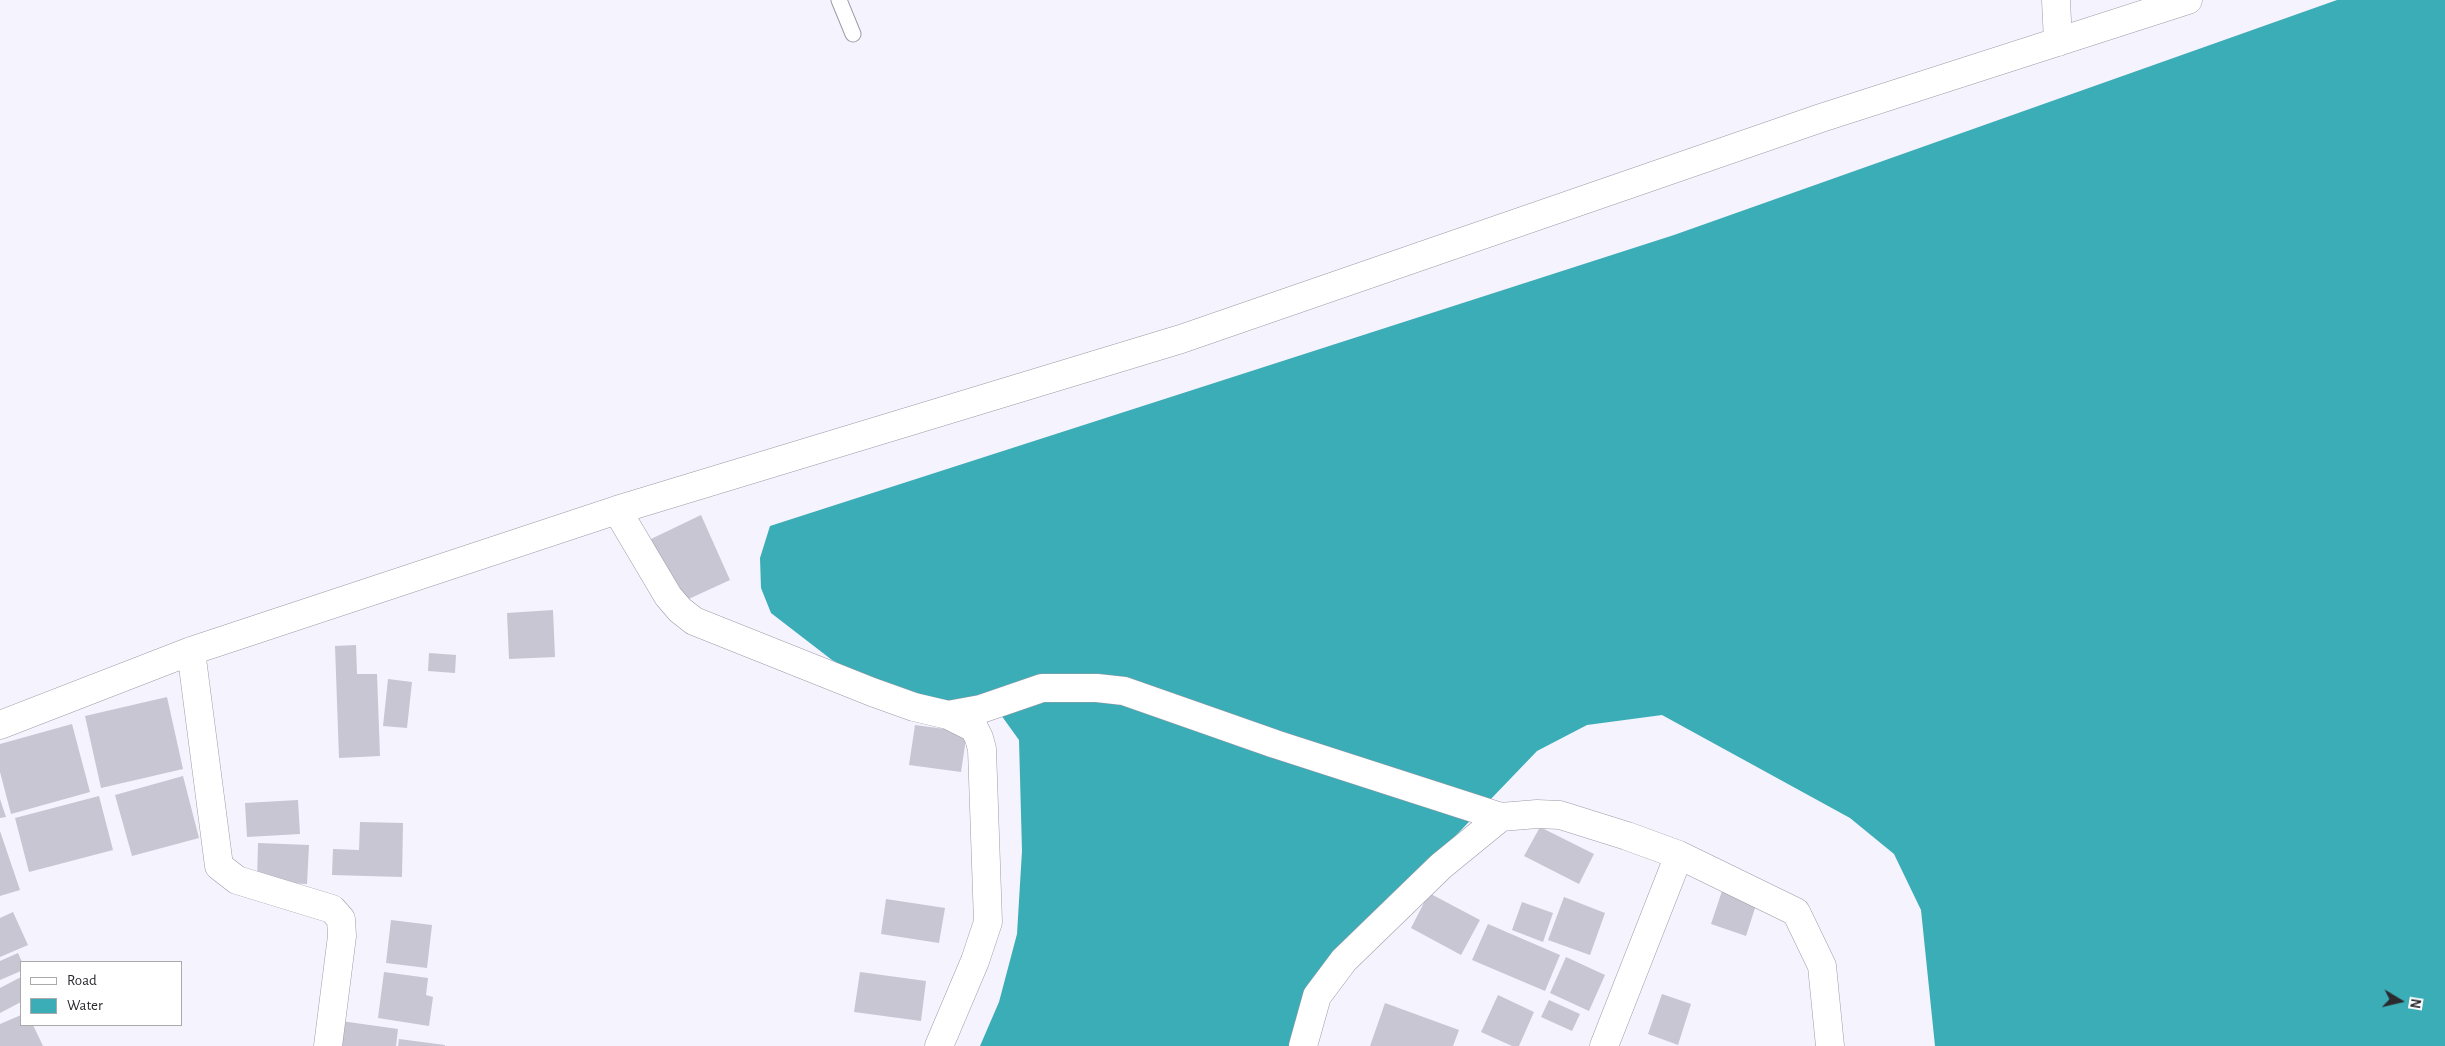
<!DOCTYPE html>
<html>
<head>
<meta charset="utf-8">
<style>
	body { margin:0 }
	#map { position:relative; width:2445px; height:1046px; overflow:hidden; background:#f4f3fe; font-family:"Alegreya Sans",sans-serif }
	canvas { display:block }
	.legend { position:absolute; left:20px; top:961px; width:162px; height:65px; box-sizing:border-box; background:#fff; border:1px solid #aaaaac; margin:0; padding:6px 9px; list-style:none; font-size:15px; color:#2b2a2f }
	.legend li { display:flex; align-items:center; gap:10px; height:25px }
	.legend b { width:25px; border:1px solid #aaaaac }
	.north { position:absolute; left:2375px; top:976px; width:50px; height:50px; -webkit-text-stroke:4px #fff; paint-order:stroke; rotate:99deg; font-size:14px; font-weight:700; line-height:20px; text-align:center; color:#2b2a2f }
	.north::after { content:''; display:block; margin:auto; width:18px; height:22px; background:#2b2a2f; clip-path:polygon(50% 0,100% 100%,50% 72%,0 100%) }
</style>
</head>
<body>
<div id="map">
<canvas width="2445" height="1046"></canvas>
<ul class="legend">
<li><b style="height:6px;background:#fff"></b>Road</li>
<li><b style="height:14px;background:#3aadb6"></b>Water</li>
</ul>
<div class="north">N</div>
</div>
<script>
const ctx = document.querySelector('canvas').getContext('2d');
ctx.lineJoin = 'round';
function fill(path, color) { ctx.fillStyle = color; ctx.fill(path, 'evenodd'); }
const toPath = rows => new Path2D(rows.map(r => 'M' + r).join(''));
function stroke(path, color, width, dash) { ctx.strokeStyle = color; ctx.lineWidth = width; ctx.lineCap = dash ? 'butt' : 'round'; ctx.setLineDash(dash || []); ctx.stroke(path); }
const water = toPath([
	[2337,0,2445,0,2445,1046,1935,1046,1921,910,1894,854,1850,818,1662,715,1587,725,1537,751,1343,953,1298,1046,980,1046,999,1002,1017,934,1022,851,1019,740,1001,715,968,703,927,699,876,684,832,660,771,613,761,588,760,558,770,526,1674,235]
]);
const building = toPath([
	[701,515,730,580,680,603,651,539],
	[553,610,555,657,509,659,507,613],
	[356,645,357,674,377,674,380,756,339,758,335,646],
	[429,653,456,655,455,673,428,671],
	[388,679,412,682,407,728,383,726],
	[167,697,183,769,101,788,85,716],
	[72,724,90,792,11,814,0,772,0,744],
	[915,725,967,732,961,772,909,765],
	[183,776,199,838,132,856,115,795],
	[99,796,113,850,29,872,15,818],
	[0,799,6,817,0,818],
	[298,800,300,834,247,837,245,803],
	[360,822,403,823,402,877,332,875,333,849,359,850],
	[1540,827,1594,854,1579,884,1524,856],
	[0,831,20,890,0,896],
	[258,843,309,845,307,884,257,882],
	[1722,891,1757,902,1746,936,1711,924],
	[1429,893,1480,920,1461,955,1411,928],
	[1564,897,1605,913,1590,955,1548,940],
	[886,899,945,908,939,943,881,934],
	[1522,902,1553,913,1543,942,1512,930],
	[13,912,28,945,0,957,0,918],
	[391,920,432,925,427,968,386,963],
	[1488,924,1560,955,1545,991,1472,960],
	[18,953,22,962,21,971,0,980,0,961],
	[1566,957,1605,975,1589,1011,1550,993],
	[384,972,428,978,426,995,433,997,429,1026,378,1018],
	[860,972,926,981,921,1021,854,1012],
	[21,977,21,1002,0,1013,0,988],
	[1662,994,1691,1004,1678,1045,1648,1034],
	[1498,995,1534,1012,1519,1046,1512,1046,1481,1032],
	[1549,1000,1580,1014,1572,1031,1541,1017],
	[1385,1003,1459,1030,1453,1046,1370,1046],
	[21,1015,21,1025,33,1025,43,1046,0,1046,0,1024],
	[334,1020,398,1029,396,1046,331,1046],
	[399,1039,445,1045,445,1046,398,1046]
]);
const service = toPath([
	[839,0,853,34]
]);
const minor = toPath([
	[2056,0,2058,42],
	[617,510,668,596,680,610,694,621,872,692,914,707,948,715,974,728,979,738,982,749,988,922,975,961,939,1046],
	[191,651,219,866,237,880,332,909,341,919,342,936,328,1046],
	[948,715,981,709,1042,688,1097,688,1124,691,1275,744,1501,817],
	[0,725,191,651,617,510,1181,339,1821,118,2188,0],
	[1303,1046,1317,996,1344,960,1441,866,1501,817,1537,814,1560,815,1627,836,1679,855,1796,912,1822,966,1830,1046],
	[1604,1046,1679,855]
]);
fill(water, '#3aadb6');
fill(building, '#c7c6d2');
stroke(service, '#9d9ba7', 17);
stroke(minor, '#9d9ba7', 29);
stroke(service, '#fff', 15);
stroke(minor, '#fff', 28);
</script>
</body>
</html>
